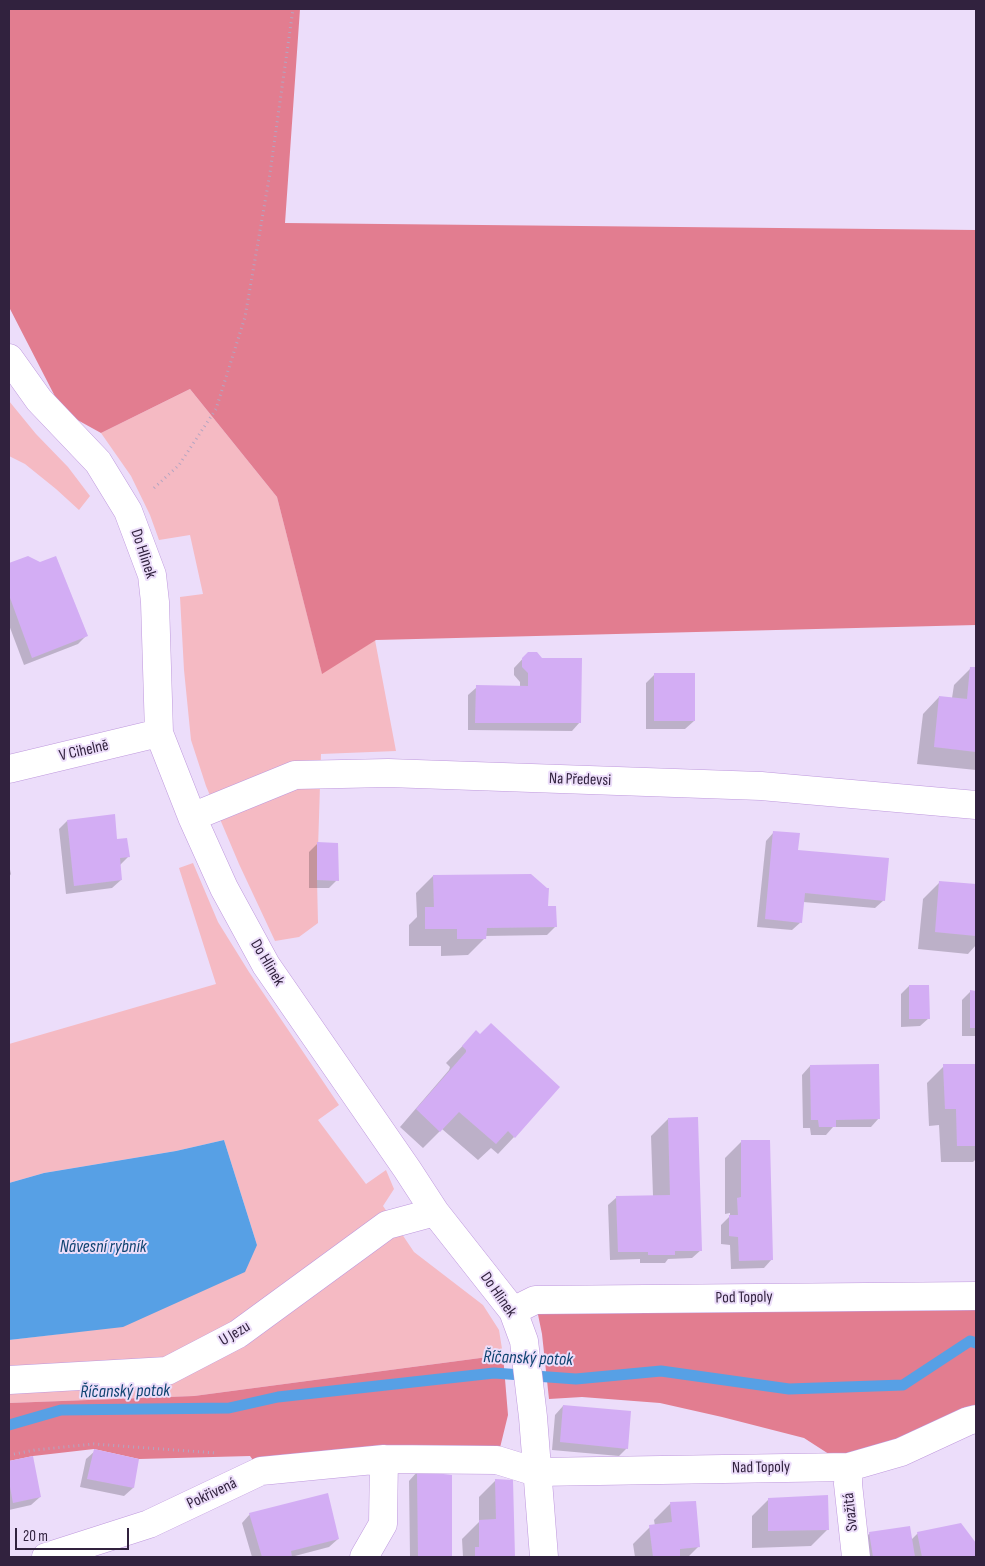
<!DOCTYPE html>
<html>
<head>
<meta charset="utf-8">
<style>
	body { margin:0 }
	#map { position:relative; width:985px; height:1566px; overflow:hidden; background:#ecddfa; font-family:"Sofia Sans Condensed",sans-serif }
	canvas { display:block }
	.frame { position:absolute; inset:0; border:10px solid #31223e; pointer-events:none }
	.scale { position:absolute; left:15px; top:1528px; width:114px; height:22px; box-sizing:border-box; border:2px solid #31223e; border-top:0; padding-left:6px; font-size:15px; line-height:18px; white-space:nowrap; color:#31223e; -webkit-text-stroke:4px #ecddfa; paint-order:stroke }
</style>
</head>
<body>
<div id="map">
<canvas width="985" height="1566"></canvas>
<div class="frame"></div>
<div class="scale">20 m</div>
</div>
<script>
const ctx = document.querySelector('canvas').getContext('2d');
ctx.lineJoin = 'round';
function fill(path, color) { ctx.fillStyle = color; ctx.fill(path, 'evenodd'); }
const toPath = rows => new Path2D(rows.map(r => 'M' + r).join(''));
function stroke(path, color, width, dash) { ctx.strokeStyle = color; ctx.lineWidth = width; ctx.lineCap = dash ? 'butt' : 'round'; ctx.setLineDash(dash || []); ctx.stroke(path); }
function drawText(font, color, halo, rows, align = 'center') {
  ctx.font = font + ' "Sofia Sans Condensed",sans-serif'; ctx.lineWidth = 4; ctx.setLineDash([]); ctx.textBaseline = 'middle'; ctx.strokeStyle = halo; ctx.fillStyle = color; for (const [text, x, y, turn = 0] of rows) {
    ctx.save(); ctx.translate(x, y); ctx.rotate((+turn || 0) * Math.PI / 180); ctx.textAlign = isNaN(turn) ? turn : align; if (halo) ctx.strokeText(text, 0, 0); ctx.fillText(text, 0, 0); ctx.restore();
  }
}
const green = toPath([
	[190,389,277,497,322,673,375,640,396,751,321,754,317,880,318,923,299,937,275,941,239,864,206,786,191,740,184,670,180,597,203,594,190,535,159,540,150,515,131,476,101,433],
	[9,401,36,434,68,467,90,496,79,510,56,489,25,464,9,456],
	[193,863,218,922,249,972,339,1105,318,1120,366,1184,386,1170,394,1189,383,1206,414,1252,483,1305,499,1330,503,1355,194,1396,9,1403,9,1340,59,1334,257,1245,224,1140,176,1151,44,1173,9,1183,9,1044,216,984,179,868]
]);
const forest = toPath([
	[9,9,300,9,285,223,976,230,976,625,376,640,322,674,277,497,190,389,101,433,63,412,9,307],
	[976,1296,976,1419,849,1467,804,1438,722,1417,660,1403,582,1397,549,1399,542,1334,535,1300],
	[503,1355,508,1415,497,1460,261,1471,250,1456,139,1459,94,1449,33,1456,9,1461,9,1403,194,1396]
]);
const water = toPath([
	[224,1140,257,1245,245,1272,123,1327,9,1340,9,1183,44,1173,176,1151]
]);
const shadow = toPath([
	[28,557,86,636,78,644,24,665,9,625,9,565],
	[528,653,580,722,572,731,468,730,468,695,477,687,520,687,520,682,514,675,514,668],
	[971,668,976,669,976,770,917,764,923,714,939,697,952,698,954,685],
	[655,674,694,721,685,729,646,729,646,683],
	[67,821,116,840,128,857,119,866,121,880,112,888,66,894,59,829],
	[774,832,797,851,884,900,875,908,803,902,801,922,792,930,757,927,766,841],
	[318,843,337,880,329,888,309,888,309,852],
	[9,865,11,874,9,877],
	[433,876,547,907,555,927,547,935,485,936,485,938,468,955,441,956,441,946,409,946,409,925,417,917,416,893],
	[940,882,976,885,976,945,968,954,918,949,923,899],
	[909,986,929,1018,920,1026,901,1027,901,994],
	[970,992,976,992,976,1036,962,1036,962,1000],
	[476,1032,480,1035,514,1137,498,1154,491,1148,478,1160,442,1129,423,1148,400,1127,449,1070,450,1067,446,1063],
	[976,1065,976,1159,973,1162,941,1162,939,1125,929,1126,927,1083,944,1066],
	[810,1066,879,1118,871,1127,833,1127,826,1135,811,1135,810,1128,803,1128,802,1075],
	[668,1119,701,1250,692,1258,668,1259,665,1263,640,1263,640,1259,610,1260,608,1205,617,1197,653,1196,651,1136],
	[742,1141,772,1259,764,1268,731,1269,730,1245,721,1244,721,1225,730,1216,730,1213,725,1214,725,1158],
	[563,1406,627,1448,619,1456,552,1450,555,1415],
	[95,1451,138,1460,133,1488,124,1496,80,1487,86,1459],
	[32,1457,40,1497,31,1505,9,1510,9,1462],
	[417,1472,450,1476,451,1557,410,1557,409,1481],
	[496,1480,512,1481,514,1557,463,1557,462,1539,479,1522,479,1497],
	[769,1499,828,1529,811,1546,752,1548,752,1516],
	[671,1503,699,1546,688,1557,635,1557,633,1544,650,1527,655,1526,654,1520],
	[250,1514,338,1539,329,1547,291,1557,252,1557,242,1523],
	[960,1524,976,1545,976,1557,846,1557,870,1533,911,1540,918,1533]
]);
const stream = toPath([
	[9,1425,61,1410,229,1408,278,1397,494,1373,576,1379,661,1371,789,1389,903,1385,970,1341,976,1343]
]);
const building = toPath([
	[28,556,40,562,56,556,88,636,32,658,9,595,9,563],
	[528,652,537,652,542,658,582,658,581,723,475,723,476,685,528,686,528,673,522,667,522,658],
	[970,667,976,667,976,752,934,747,939,696,967,699],
	[654,673,695,673,695,721,654,721],
	[115,814,117,839,127,838,130,857,120,858,122,880,74,886,67,820],
	[773,831,800,833,798,850,889,858,885,901,805,893,802,923,765,919],
	[317,842,338,843,339,881,317,880],
	[531,874,547,888,549,888,548,906,556,906,557,927,487,928,486,939,457,939,457,929,425,929,425,907,434,907,433,875],
	[939,881,976,884,976,936,935,932],
	[909,985,929,985,930,1019,909,1019],
	[970,990,976,991,976,1028,970,1028],
	[491,1023,560,1087,515,1138,508,1131,496,1144,459,1112,440,1132,416,1109,466,1052,466,1050,462,1046,476,1030,480,1034],
	[879,1064,880,1119,836,1120,836,1127,819,1127,818,1120,811,1120,810,1065],
	[943,1064,976,1064,976,1146,957,1146,956,1109,945,1109],
	[698,1117,702,1251,675,1251,675,1255,648,1255,648,1252,618,1252,616,1196,670,1195,668,1118],
	[741,1140,770,1140,773,1260,739,1261,738,1237,729,1236,729,1215,738,1215,737,1198,741,1197],
	[563,1405,631,1411,628,1449,560,1442],
	[94,1449,139,1459,134,1488,87,1479],
	[33,1456,41,1497,13,1503,9,1481,9,1461],
	[417,1471,452,1475,452,1557,418,1557],
	[495,1479,513,1480,515,1557,475,1557,475,1547,479,1547,479,1520,496,1519],
	[328,1493,339,1539,291,1551,292,1557,262,1557,249,1513],
	[828,1495,829,1530,768,1531,768,1498],
	[696,1501,700,1547,680,1549,680,1557,653,1557,649,1525,672,1522,670,1502],
	[961,1523,976,1543,976,1557,922,1557,917,1532],
	[910,1526,915,1557,873,1557,869,1532]
]);
const path = toPath([
	[154,488,179,465,216,409,245,317,270,173,293,9],
	[9,1455,35,1450,94,1444,216,1453]
]);
const minor = toPath([
	[9,358,39,400,98,462,128,511,152,575,155,602,159,733,192,817,224,888,266,965,407,1169,435,1212,513,1311,524,1341,533,1417,544,1557],
	[9,769,159,733],
	[192,817,295,775,388,773,761,786,976,805],
	[513,1311,535,1300,976,1296],
	[9,1380,167,1371,238,1334,387,1225,435,1212],
	[849,1467,848,1484,856,1557],
	[46,1557,149,1524,261,1471,384,1459,497,1460,536,1472,849,1467,901,1452,968,1421,976,1419],
	[364,1557,383,1524,384,1459]
]);
const streetNames = [
	["Do Hlinek",143,554,72],
	["V Cihelně",84,751,-13],
	["Na Předevsi",580,780,2],
	["Do Hlinek",267,963,59],
	["Do Hlinek",498,1295,55],
	["Pod Topoly",744,1298,-1],
	["U Jezu",235,1334,-31],
	["Nad Topoly",761,1468,-1],
	["Pokřivená",212,1494,-25],
	["Svažitá",851,1512,-96]
];
const waterNames = [
	["Návesní rybník",103,1247],
	["Říčanský potok",528,1359,2],
	["Říčanský potok",125,1392,-1]
];
fill(green, '#f5bac3');
fill(forest, '#e27d90');
fill(water, '#57a0e5');
fill(shadow, '#0003');
stroke(stream, '#57a0e5', 11);
fill(building, '#d3adf4');
stroke(minor, '#be98dd', 29);
stroke(path, '#b4a5c1', 3, [1, 4]);
stroke(minor, '#fff', 28);
drawText('16px', '#31223e', '#ecddfa', streetNames);
drawText('italic 18px', '#0f4471', '#ecddfa', waterNames);
</script>
</body>
</html>
